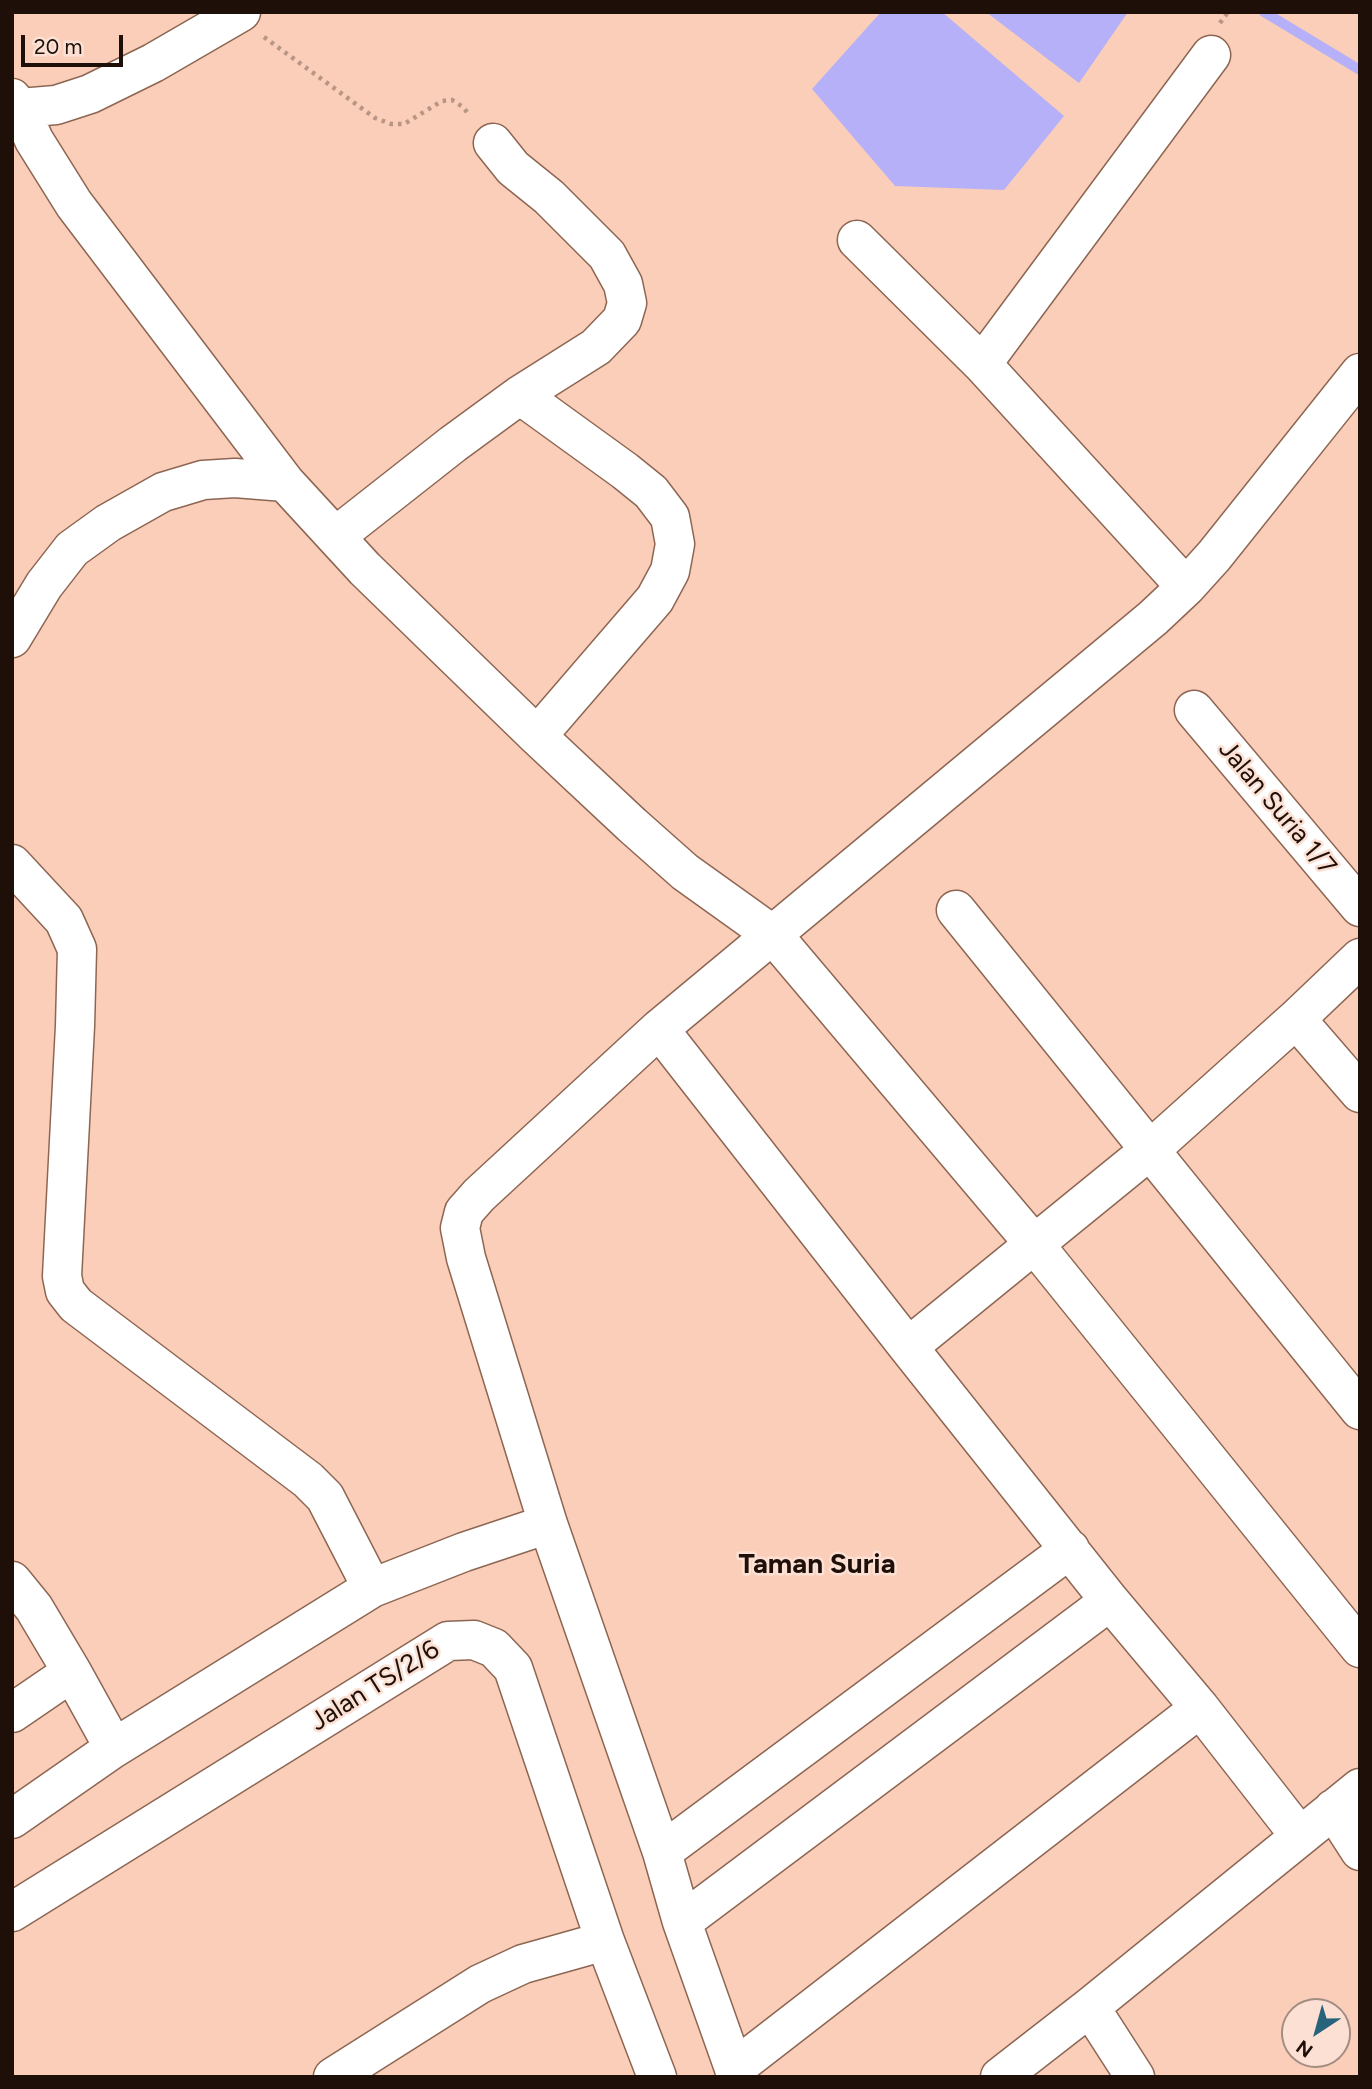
<!DOCTYPE html>
<html>
<head>
<meta charset="utf-8">
<style>
	body { margin:0 }
	#map { position:relative; width:1372px; height:2089px; overflow:hidden; background:#faceb9; font-family:Figtree,sans-serif }
	canvas { display:block }
	.frame { position:absolute; inset:0; border:14px solid #1e0f08; pointer-events:none }
	.north { position:absolute; left:1281px; top:1998px; width:70px; height:70px; box-sizing:border-box; background:#fbe0d3; border:2px solid #a38c82; border-radius:50%; rotate:216deg; font-size:19px; font-weight:700; line-height:28px; text-align:center; color:#1e0f08 }
	.north::after { content:''; display:block; margin:auto; width:24px; height:32px; background:#27637a; clip-path:polygon(50% 0,100% 100%,50% 72%,0 100%) }
	.scale { position:absolute; left:21px; top:35px; width:102px; height:32px; box-sizing:border-box; border:4px solid #1e0f08; border-top:0; padding-left:9px; font-size:21px; line-height:24px; white-space:nowrap; color:#1e0f08; -webkit-text-stroke:5px #fbe0d3; paint-order:stroke }
</style>
</head>
<body>
<div id="map">
<canvas width="1372" height="2089"></canvas>
<div class="frame"></div>
<div class="north">N</div>
<div class="scale">20 m</div>
</div>
<script>
const ctx = document.querySelector('canvas').getContext('2d');
ctx.lineJoin = 'round';
function fill(path, color) { ctx.fillStyle = color; ctx.fill(path, 'evenodd'); }
const toPath = rows => new Path2D(rows.map(r => 'M' + r).join(''));
function stroke(path, color, width, dash) { ctx.strokeStyle = color; ctx.lineWidth = width; ctx.lineCap = dash ? 'butt' : 'round'; ctx.setLineDash(dash || []); ctx.stroke(path); }
function drawText(font, color, halo, rows, align = 'center') {
  ctx.font = font + ' Figtree,sans-serif'; ctx.lineWidth = 5; ctx.setLineDash([]); ctx.textBaseline = 'middle'; ctx.strokeStyle = halo; ctx.fillStyle = color; for (const [text, x, y, turn = 0] of rows) {
    ctx.save(); ctx.translate(x, y); ctx.rotate((+turn || 0) * Math.PI / 180); ctx.textAlign = isNaN(turn) ? turn : align; if (halo) ctx.strokeText(text, 0, 0); ctx.fillText(text, 0, 0); ctx.restore();
  }
}
const water = toPath([
	[881,12,942,12,1064,116,1004,190,895,186,812,89],
	[986,12,1128,12,1079,83]
]);
const stream = toPath([
	[1264,12,1360,70]
]);
const path = toPath([
	[1220,23,1228,12],
	[264,37,375,118,391,124,404,124,442,101,452,100,463,107,470,116]
]);
const minor = toPath([
	[12,98,20,108,34,140,74,204,285,482,365,569,537,736,632,825,685,872,773,935,1035,1245,1360,1648],
	[20,108,56,105,90,94,153,63,241,12],
	[857,240,982,364,1186,587],
	[982,364,1211,55],
	[520,395,625,471,651,492,670,517,675,544,670,571,655,599,537,736],
	[336,536,453,444,520,395,596,347,622,320,627,303,623,284,607,255,549,197,513,168,493,143],
	[12,638,44,585,72,549,108,523,163,492,203,480,235,478,285,482],
	[1194,710,1360,907],
	[12,864,64,920,77,949,75,1026,62,1276,65,1291,76,1305,308,1480,325,1497,372,1588],
	[956,910,1360,1410],
	[1296,1019,1360,1093],
	[659,1029,908,1347,1110,1601,1200,1708,1299,1835],
	[908,1347,1150,1150,1296,1019,1360,958],
	[12,1581,34,1608,72,1672,114,1748],
	[12,1713,72,1672],
	[1333,1809,1360,1851],
	[12,1819,114,1748,372,1588,464,1552,548,1524],
	[662,1852,1070,1549],
	[12,1912,448,1641,474,1640,494,1648,513,1668,605,1941,657,2077],
	[682,1922,1110,1601],
	[1090,2007,1135,2077],
	[734,2069,1200,1708],
	[333,2077,480,1984,523,1964,605,1941],
	[737,2077,682,1922,662,1852,548,1524,466,1258,460,1228,464,1212,479,1195,659,1029,1153,618,1186,587,1214,556,1360,373],
	[1000,2077,1090,2007,1360,1788]
]);
const streetNames = [
	["Jalan Suria 1/7",1277,808,50],
	["Jalan TS/2/6",375,1686,-32]
];
const neighbourhoodNames = [
	["Taman Suria",817,1565]
];
fill(water, '#b6b0f8');
stroke(stream, '#b6b0f8', 10);
stroke(minor, '#8d6653', 41);
stroke(path, '#b89584', 4.5, [3.5, 5]);
stroke(minor, '#fff', 38);
drawText('26px', '#1e0f08', '#fbe0d3', streetNames);
drawText('bold 28px', '#1e0f08', '#fbe0d3', neighbourhoodNames);
</script>
</body>
</html>
